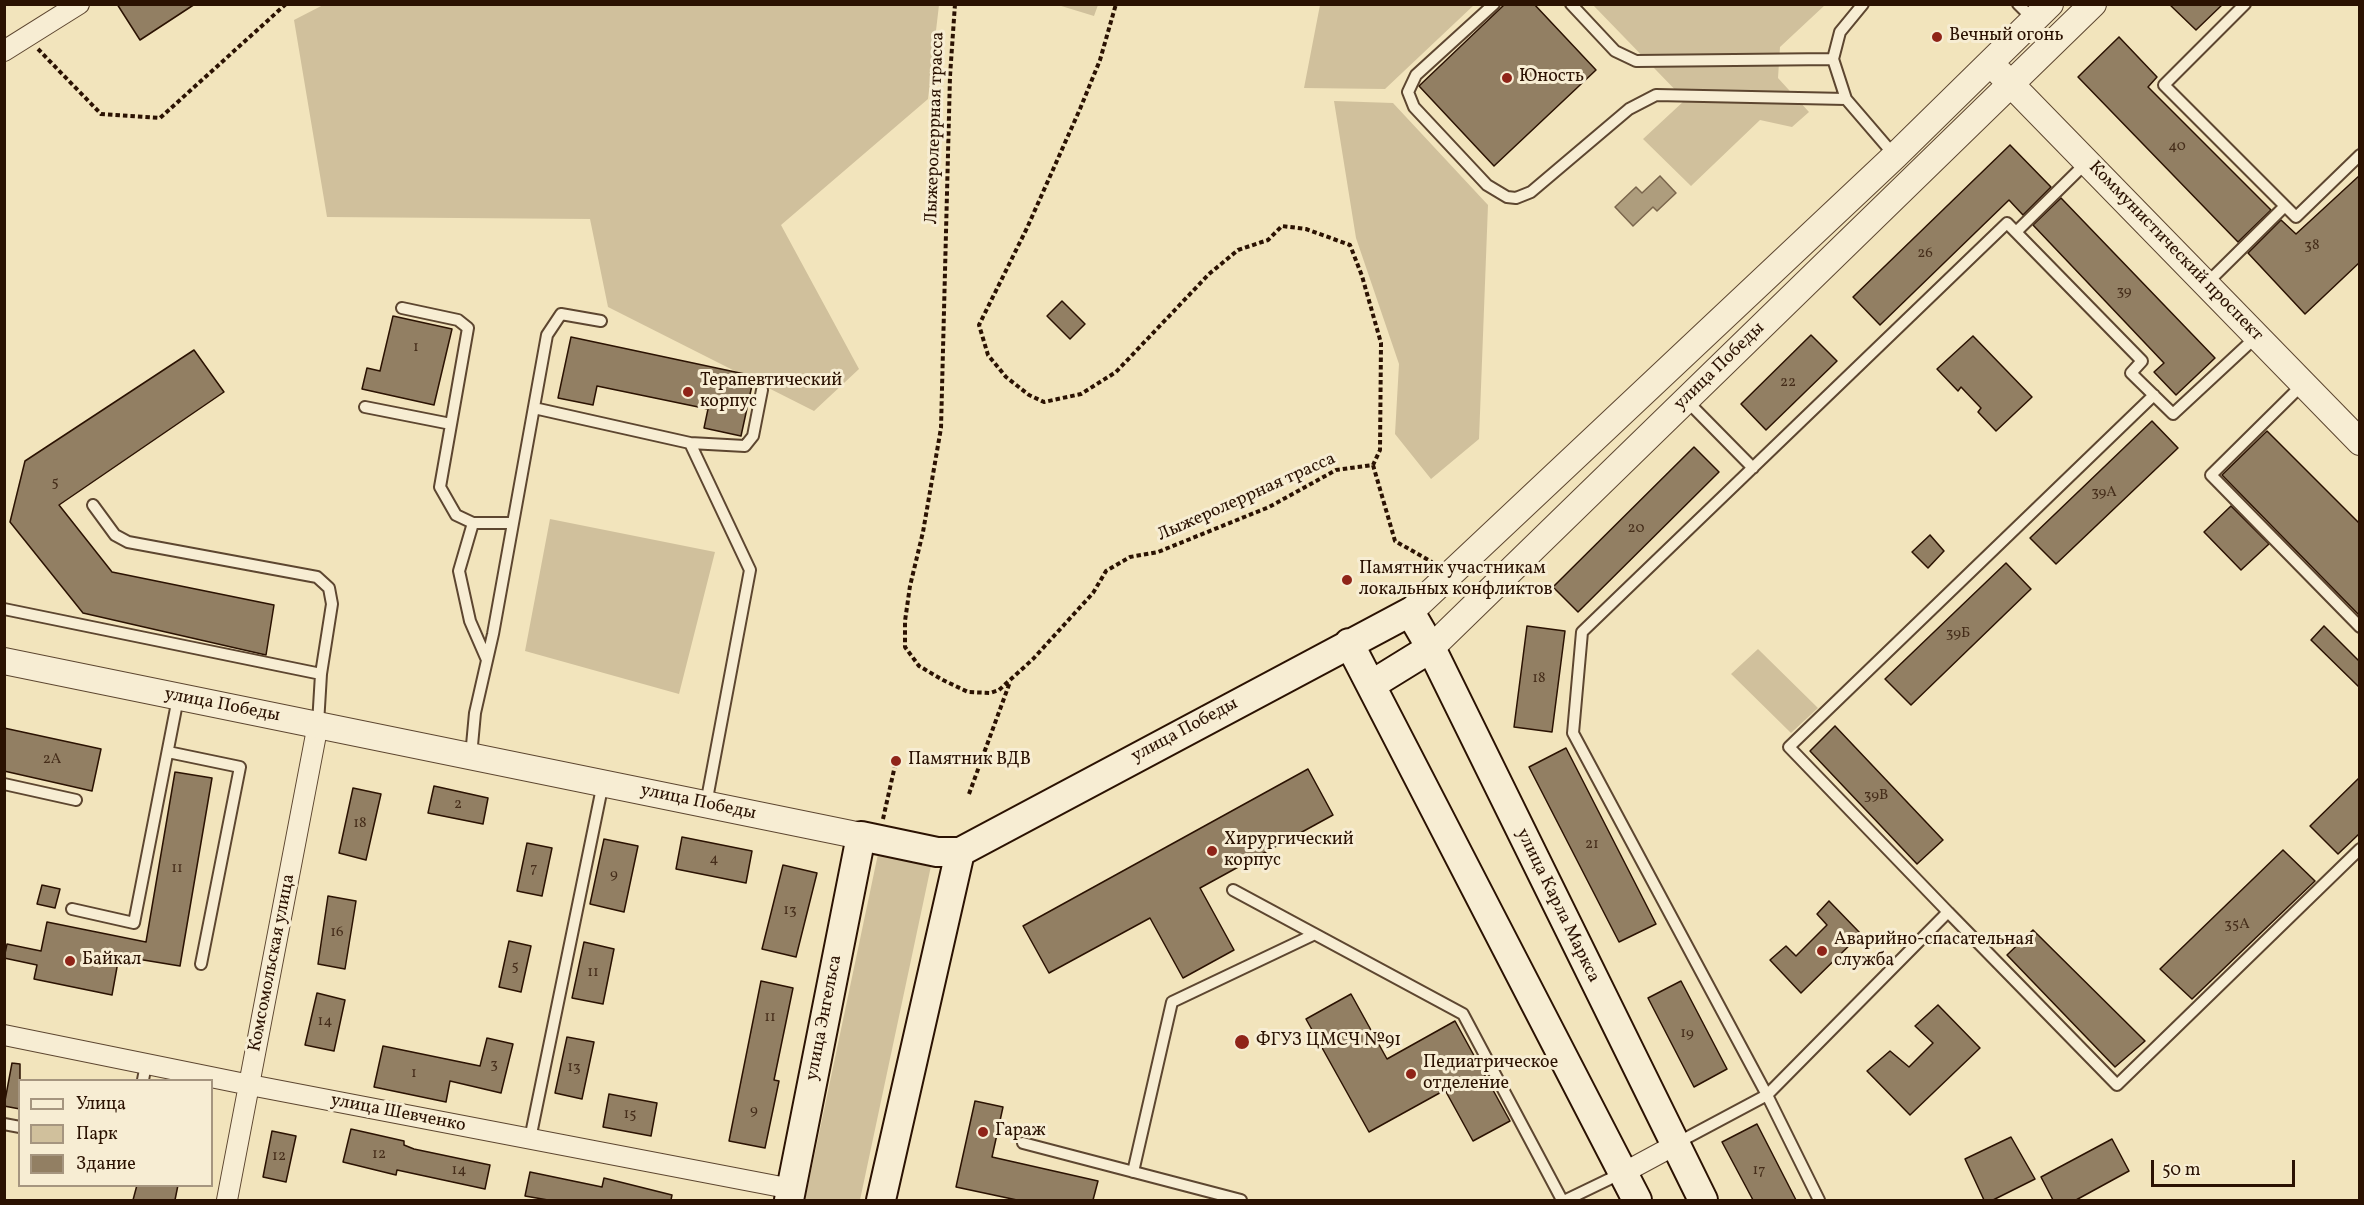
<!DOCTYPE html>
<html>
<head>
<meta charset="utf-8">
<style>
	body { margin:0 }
	#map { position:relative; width:2364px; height:1205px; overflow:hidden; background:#f2e4bc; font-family:Vollkorn,serif }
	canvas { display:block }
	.frame { position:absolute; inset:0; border:6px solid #2b1202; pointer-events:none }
	.legend { position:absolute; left:18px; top:1079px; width:195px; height:108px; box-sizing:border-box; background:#f7edd3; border:2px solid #a5957f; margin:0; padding:8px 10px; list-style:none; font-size:18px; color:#2b1202 }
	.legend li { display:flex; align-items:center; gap:12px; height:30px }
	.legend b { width:30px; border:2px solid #a5957f }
	.scale { position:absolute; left:2151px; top:1160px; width:144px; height:27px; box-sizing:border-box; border:3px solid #2b1202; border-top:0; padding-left:8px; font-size:18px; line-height:21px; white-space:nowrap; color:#2b1202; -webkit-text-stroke:4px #f7edd3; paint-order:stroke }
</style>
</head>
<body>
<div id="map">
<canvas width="2364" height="1205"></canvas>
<div class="frame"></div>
<ul class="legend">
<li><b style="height:8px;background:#f7edd3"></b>Улица</li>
<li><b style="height:16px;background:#d0c09c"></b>Парк</li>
<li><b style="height:16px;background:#927f63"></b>Здание</li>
</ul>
<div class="scale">50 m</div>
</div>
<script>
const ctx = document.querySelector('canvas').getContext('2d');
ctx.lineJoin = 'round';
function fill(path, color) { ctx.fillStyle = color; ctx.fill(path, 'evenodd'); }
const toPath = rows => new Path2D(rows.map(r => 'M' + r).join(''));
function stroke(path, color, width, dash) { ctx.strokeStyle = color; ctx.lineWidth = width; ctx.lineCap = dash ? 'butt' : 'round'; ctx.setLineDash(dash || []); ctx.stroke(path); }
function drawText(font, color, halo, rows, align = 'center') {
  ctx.font = font + ' Vollkorn,serif'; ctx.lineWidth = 6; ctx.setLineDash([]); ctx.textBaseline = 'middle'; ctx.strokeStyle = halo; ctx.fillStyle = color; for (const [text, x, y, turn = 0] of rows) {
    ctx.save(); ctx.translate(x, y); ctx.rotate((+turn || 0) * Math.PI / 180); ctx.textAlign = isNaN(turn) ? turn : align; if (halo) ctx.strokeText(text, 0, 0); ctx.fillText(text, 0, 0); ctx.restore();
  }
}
const green = toPath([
	[325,4,939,5,928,99,781,225,859,369,814,411,608,307,590,219,327,217,294,20],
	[1058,5,1098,4,1098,5,1094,16],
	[1320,5,1320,4,1474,5,1385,89,1304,88],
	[1593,5,1825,5,1780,47,1778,78,1809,112,1792,127,1760,120,1691,186,1643,139,1685,100],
	[1334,101,1393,103,1488,205,1479,439,1431,479,1395,434,1399,364,1356,238],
	[550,519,715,552,679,694,525,651],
	[1758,649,1818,708,1791,733,1731,674],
	[878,854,931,866,860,1200,805,1200]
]);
const water = toPath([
	[1660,176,1676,193,1657,211,1653,207,1633,226,1615,207,1636,187,1642,193,1660,176]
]);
const building = toPath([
	[117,4,195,4,140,40,117,4],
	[1505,4,1534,4,1596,70,1494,166,1419,86,1505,4],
	[2169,4,2223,4,2196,30,2169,4],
	[2119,37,2157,77,2148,87,2271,210,2238,242,2078,77,2119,37],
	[2010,145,2051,187,2023,215,2009,200,1880,325,1853,297,2010,145],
	[2360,175,2360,262,2305,314,2248,253,2281,220,2296,234,2360,175],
	[2061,198,2215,358,2176,395,2154,372,2164,363,2033,225,2061,198],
	[1062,301,1085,324,1070,339,1047,316,1062,301],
	[393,316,452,329,434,405,362,389,367,368,380,371,393,316],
	[1811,335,1837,361,1766,430,1741,404,1811,335],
	[1973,336,2032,397,1996,431,1978,412,1981,408,1961,387,1958,391,1937,369,1973,336],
	[571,337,754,376,741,436,704,428,708,409,597,386,593,405,558,398,571,337],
	[194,350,224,392,59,505,112,572,274,605,266,655,83,613,10,522,25,461,194,350],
	[2152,421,2178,448,2056,564,2030,538,2152,421],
	[2267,431,2360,524,2360,616,2222,475,2267,431],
	[1694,447,1719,472,1578,612,1553,587,1694,447],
	[2231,506,2269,544,2241,570,2204,532,2231,506],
	[1930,535,1944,551,1928,568,1912,552,1930,535],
	[2006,563,2031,589,1911,705,1885,679,2006,563],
	[1527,626,1565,631,1552,732,1514,727,1527,626],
	[2324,626,2360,662,2360,688,2311,640,2324,626],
	[1835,726,1943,840,1917,864,1810,751,1835,726],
	[4,728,101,749,92,791,4,771,4,728],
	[1566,748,1656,924,1619,942,1529,767,1566,748],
	[1308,769,1333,815,1200,888,1234,950,1183,978,1150,918,1049,973,1023,926,1308,769],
	[175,772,212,778,180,966,119,956,112,995,34,979,37,965,4,958,7,944,41,951,47,922,146,942,175,772],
	[2360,777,2360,833,2338,854,2310,826,2360,777],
	[434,786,488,798,483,824,428,813,434,786],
	[353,788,381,794,366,860,339,853,353,788],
	[682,837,752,851,746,883,676,869,682,837],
	[604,839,638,846,624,912,590,904,604,839],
	[527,843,552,848,542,896,517,891,527,843],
	[2283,850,2315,881,2192,999,2160,969,2283,850],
	[783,865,817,873,796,957,762,949,783,865],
	[42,885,60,889,55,908,37,904,42,885],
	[328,896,356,901,345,969,318,964,328,896],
	[1829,901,1861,934,1801,993,1770,960,1786,946,1796,956,1827,925,1817,914,1829,901],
	[2033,930,2145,1041,2115,1067,2007,955,2033,930],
	[509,941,531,946,521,992,499,987,509,941],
	[584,942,614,949,603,1004,572,998,584,942],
	[761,981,793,988,774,1080,779,1081,765,1148,729,1141,761,981],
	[1681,981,1727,1069,1694,1087,1648,998,1681,981],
	[317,993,345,1000,334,1051,305,1045,317,993],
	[1351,994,1387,1059,1455,1021,1510,1121,1473,1141,1445,1090,1369,1132,1306,1019,1351,994],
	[1938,1005,1980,1048,1910,1115,1867,1071,1890,1051,1909,1067,1933,1043,1915,1026,1938,1005],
	[567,1037,594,1042,582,1099,555,1093,567,1037],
	[487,1038,513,1044,501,1093,450,1081,446,1102,374,1087,383,1046,480,1066,487,1038],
	[12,1063,20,1064,20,1109,4,1106,12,1063],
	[609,1094,657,1103,651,1136,603,1127,609,1094],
	[975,1101,1003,1107,992,1157,1098,1181,1093,1200,1017,1200,956,1187,975,1101],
	[1757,1124,1796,1200,1753,1200,1722,1142,1757,1124],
	[351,1129,404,1141,404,1145,414,1149,490,1165,485,1189,397,1170,396,1175,343,1162,351,1129],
	[272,1131,296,1136,286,1182,263,1177,272,1131],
	[2011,1137,2035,1179,1993,1200,1984,1200,1965,1159,2011,1137],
	[2112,1139,2129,1171,2076,1200,2053,1200,2041,1177,2112,1139],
	[530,1172,602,1187,604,1178,672,1195,671,1200,548,1200,525,1196,530,1172],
	[137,1185,178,1185,175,1200,133,1200,137,1185]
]);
const path = toPath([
	[955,4,950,76,941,428,923,532,910,586,905,621,905,647,919,666,943,680,968,692,990,693,999,690,1033,659,1093,593,1106,571,1130,557,1158,552,1269,507,1336,470,1373,465,1380,450,1381,343,1362,276,1350,245,1306,229,1282,226,1268,240,1238,250,1209,274,1116,372,1081,394,1044,402,1029,395,1006,377,988,355,979,325,1027,228,1080,109,1100,60,1116,4],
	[38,49,101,114,160,118,286,4],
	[1373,465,1395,541,1432,562],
	[969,794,1010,682],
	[883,819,896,761]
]);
const service = toPath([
	[1494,4,1416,75,1408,92,1414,107,1487,185,1507,197,1516,198,1531,192,1629,109,1656,95,1846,99],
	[1571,4,1615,51,1636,61,1833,59],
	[1863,4,1840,32,1833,59,1846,99,1895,156],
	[2018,4,2034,20],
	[2245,4,2164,85,2296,217,2360,155],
	[2016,232,2087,162],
	[2206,284,2285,206],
	[402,308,458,320,468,328,440,487,456,515,473,523,459,571,470,621,487,660],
	[2303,384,2211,475,2360,627],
	[1686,400,1753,468],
	[365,407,451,424],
	[534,408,690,443,750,570,706,804],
	[690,443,745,446,753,436,762,390],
	[93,505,115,535,128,542,317,577,329,588,332,604,321,674],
	[473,523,513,523],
	[4,609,321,674,318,724],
	[168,752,240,767,201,964],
	[471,756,475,713,493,634,547,335,561,314,601,321],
	[4,784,76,800],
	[1233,890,1463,1014,1562,1200],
	[72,909,134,923,178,698],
	[1948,912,1789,747,2154,395],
	[143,1080,146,1064],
	[4,1124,20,1127],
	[530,1139,603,783],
	[1023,1143,1241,1200],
	[1677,1143,1767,1095,1948,912,2117,1085,2360,849],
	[1133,1172,1172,1002,1315,934],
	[1566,1200,1622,1173],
	[1819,1200,1767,1095,1573,733,1582,632,2007,223,2142,361,2131,373,2173,414,2256,337]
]);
const minor = toPath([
	[4,51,79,4],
	[4,1035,250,1085,792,1189],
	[1623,1173,1675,1145],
	[227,1200,318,724]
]);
const tertiary = toPath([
	[2000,73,2360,442],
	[1410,612,1895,156,2050,4],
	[1431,648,2093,4],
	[4,661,861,836]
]);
const secondary = toPath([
	[1349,643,1637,1200],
	[1371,685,1431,648],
	[789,1200,861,836,937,852,960,852,1410,612,1431,648,1703,1200],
	[881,1200,960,852]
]);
const markers = [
	[1937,37,6,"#8f2418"],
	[1507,78,6,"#8f2418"],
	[688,392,6,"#8f2418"],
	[1347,580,6,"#8f2418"],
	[896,761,6,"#8f2418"],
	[1212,851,6,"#8f2418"],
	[1822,951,6,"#8f2418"],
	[70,961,6,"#8f2418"],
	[1242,1042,8,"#8f2418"],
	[1411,1074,6,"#8f2418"],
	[983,1132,6,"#8f2418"]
];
const numberNames = [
	["40",2177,147],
	["38",2312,246],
	["26",1925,254],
	["39",2124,292],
	["1",416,348],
	["22",1788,383],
	["5",55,483],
	["39А",2104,493],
	["20",1636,529],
	["39Б",1958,634],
	["18",1539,679],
	["2А",52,760],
	["39В",1876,796],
	["2",458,805],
	["18",360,824],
	["21",1592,845],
	["4",714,860],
	["11",177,869],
	["7",534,869],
	["9",614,875],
	["13",790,911],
	["35А",2237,925],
	["16",337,933],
	["5",515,967],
	["11",593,973],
	["11",770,1018],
	["14",325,1022],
	["19",1687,1034],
	["3",494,1065],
	["13",574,1068],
	["1",414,1074],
	["9",754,1111],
	["15",630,1115],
	["12",379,1155],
	["12",279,1157],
	["14",459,1171],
	["17",1759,1171]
];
const poiNames = [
	["Вечный огонь",1949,37],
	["Юность",1519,78],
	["Терапевтический",700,382],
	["корпус",700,403],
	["Памятник участникам",1359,570],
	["локальных конфликтов",1359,591],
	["Памятник ВДВ",908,761],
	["Хирургический",1224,841],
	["корпус",1224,862],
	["Аварийно-спасательная",1834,941],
	["служба",1834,962],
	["Байкал",82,961],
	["ФГУЗ ЦМСЧ №91",1256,1042],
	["Педиатрическое",1423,1064],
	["отделение",1423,1085],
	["Гараж",995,1132]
];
const streetNames = [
	["Лыжеролеррная трасса",936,128,-88],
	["Коммунистический проспект",2175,252,46],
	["улица Победы",1720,367,-44],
	["Лыжеролеррная трасса",1247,498,-24],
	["улица Победы",222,706,11],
	["улица Победы",1185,731,-28],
	["улица Победы",698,803,12],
	["улица Карла Маркса",1557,906,64],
	["Комсомольская улица",273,963,-79],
	["улица Энгельса",825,1018,-79],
	["улица Шевченко",398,1114,11]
];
fill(green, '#d0c09c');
fill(water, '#ae9d7d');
stroke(water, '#7a654c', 1.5);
fill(building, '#927f63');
stroke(building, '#2b1202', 1.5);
stroke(service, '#5d4630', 14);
stroke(minor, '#5d4630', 22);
stroke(tertiary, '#5d4630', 28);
stroke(secondary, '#2b1202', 32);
stroke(path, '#2b1202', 4, [4.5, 3]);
stroke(service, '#f7edd3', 10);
stroke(minor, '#f7edd3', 20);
stroke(tertiary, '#f7edd3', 26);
stroke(secondary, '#f7edd3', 28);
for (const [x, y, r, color] of markers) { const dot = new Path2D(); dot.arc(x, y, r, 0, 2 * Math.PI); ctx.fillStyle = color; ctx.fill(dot); stroke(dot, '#f7edd3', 2); }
drawText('15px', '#452d1a', null, numberNames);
drawText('18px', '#2b1202', '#f7edd3', poiNames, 'left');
drawText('18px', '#2b1202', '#f7edd3', streetNames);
</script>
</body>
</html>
